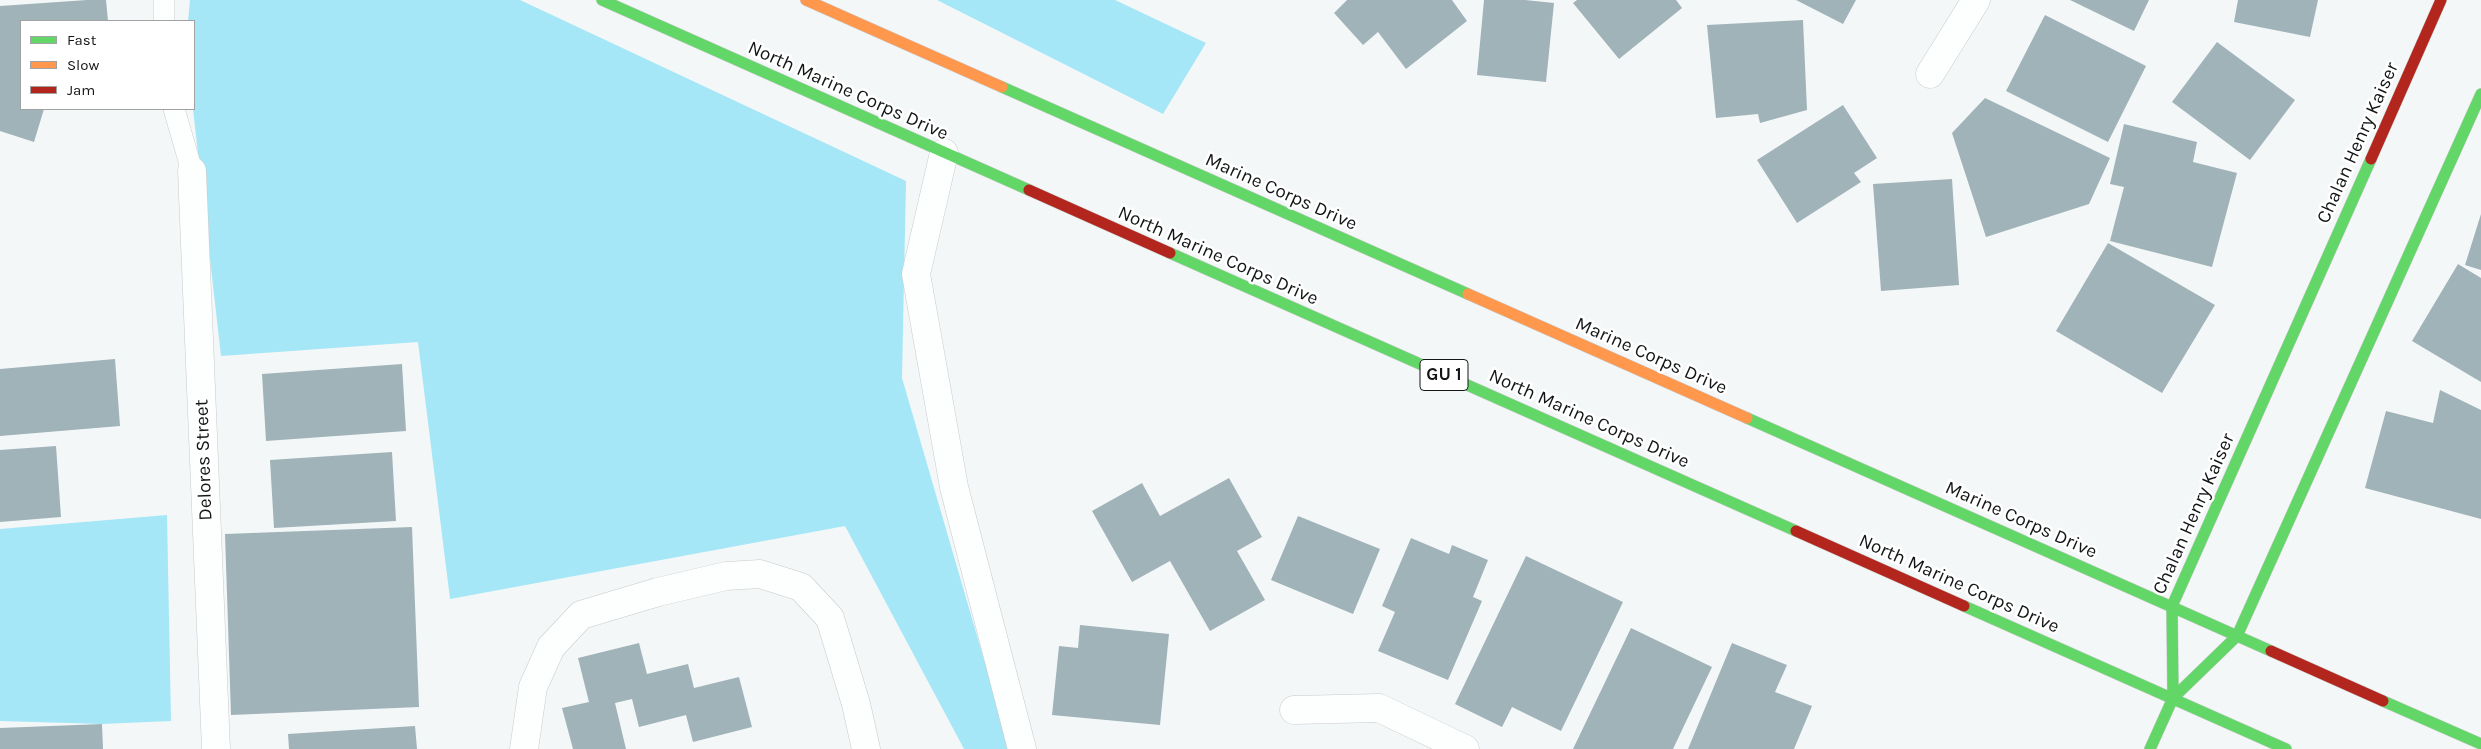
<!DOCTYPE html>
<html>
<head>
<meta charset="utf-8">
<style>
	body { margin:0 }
	#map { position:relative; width:2481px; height:749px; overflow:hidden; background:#f4f7f8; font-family:Karla,sans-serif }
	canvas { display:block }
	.legend { position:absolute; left:20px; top:20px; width:175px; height:90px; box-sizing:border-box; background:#fff; border:1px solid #a1a1a2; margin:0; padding:6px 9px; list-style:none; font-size:15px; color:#131516 }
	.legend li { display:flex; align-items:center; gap:10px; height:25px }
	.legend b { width:25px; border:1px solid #a1a1a2 }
</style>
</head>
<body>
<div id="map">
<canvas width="2481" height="749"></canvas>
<ul class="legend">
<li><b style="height:6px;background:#63d668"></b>Fast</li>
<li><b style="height:6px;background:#ff974d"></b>Slow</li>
<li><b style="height:6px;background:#b3261e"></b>Jam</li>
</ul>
</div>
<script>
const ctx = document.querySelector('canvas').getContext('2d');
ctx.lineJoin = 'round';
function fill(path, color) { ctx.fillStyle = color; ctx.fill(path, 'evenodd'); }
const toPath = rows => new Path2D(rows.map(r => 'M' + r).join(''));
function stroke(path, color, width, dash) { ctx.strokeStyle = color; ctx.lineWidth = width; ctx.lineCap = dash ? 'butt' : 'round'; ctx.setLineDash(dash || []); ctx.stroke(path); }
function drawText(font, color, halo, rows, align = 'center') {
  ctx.font = font + ' Karla,sans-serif'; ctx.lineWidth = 5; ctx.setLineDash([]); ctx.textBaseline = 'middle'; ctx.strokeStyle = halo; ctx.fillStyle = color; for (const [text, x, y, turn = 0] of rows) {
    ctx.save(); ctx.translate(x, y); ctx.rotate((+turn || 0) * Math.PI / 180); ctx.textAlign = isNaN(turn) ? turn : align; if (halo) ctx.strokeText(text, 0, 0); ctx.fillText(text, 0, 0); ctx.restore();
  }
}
const forest = toPath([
	[190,0,520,0,906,181,902,378,1010,749,964,749,845,526,450,599,418,342,221,356,193,109,194,21,188,21],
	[937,0,1115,0,1206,43,1163,114],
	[167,515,171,721,102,724,0,721,0,529]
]);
const building = toPath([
	[87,0,106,0,108,21,21,21,21,109,44,109,34,142,0,131,0,6],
	[1347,0,1452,0,1467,21,1406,69,1378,32,1363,45,1334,13],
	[1484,0,1525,0,1554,3,1546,82,1477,75],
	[1577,0,1676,0,1682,8,1619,59,1573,3],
	[1796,0,1856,0,1843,24],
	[2070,0,2149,0,2134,31],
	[2238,0,2318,0,2310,37,2234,22],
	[2045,15,2146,66,2108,142,2006,91],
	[1803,20,1807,110,1760,123,1758,114,1716,118,1707,25],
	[2217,42,2295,100,2250,160,2172,102],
	[1985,98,2110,158,2089,204,1986,237,1952,133],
	[1843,105,1877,158,1854,173,1861,182,1797,223,1757,160],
	[2124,124,2197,142,2193,162,2237,173,2212,267,2110,241,2124,187,2110,184],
	[1952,179,1959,285,1881,291,1873,184],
	[2481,214,2481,270,2465,265],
	[2108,243,2215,305,2162,393,2056,331],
	[2458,264,2481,278,2481,382,2412,341],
	[115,359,120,426,0,436,0,369],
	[402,364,406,431,266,441,262,374],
	[2440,390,2481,410,2481,519,2365,488,2386,411,2433,423],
	[56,446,61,517,0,522,0,450],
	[392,452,396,521,274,528,270,460],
	[1229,478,1262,537,1237,551,1265,600,1210,631,1170,561,1132,582,1092,511,1142,483,1160,516],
	[1298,516,1380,549,1353,614,1271,580],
	[412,527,419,707,231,715,225,534],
	[1411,538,1449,554,1452,545,1488,560,1473,597,1482,601,1448,680,1378,651,1395,612,1382,606],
	[1526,556,1623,602,1561,731,1512,707,1502,727,1455,704],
	[1080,625,1169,634,1160,725,1052,715,1059,646,1078,648],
	[1631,628,1712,667,1673,749,1573,749],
	[639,643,647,674,688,664,694,688,739,677,752,727,693,742,686,715,639,727,632,699,615,703,626,749,573,749,562,708,589,702,578,658],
	[1732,643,1787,665,1775,692,1812,706,1794,749,1688,749],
	[102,724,103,749,0,749,0,728],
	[415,726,417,749,289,749,288,734]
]);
const lane = toPath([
	[164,0,164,21],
	[174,109,192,171]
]);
const street = toPath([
	[1930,74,1976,0],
	[944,153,916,274,954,487,1022,749],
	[192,171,216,749],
	[1294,710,1379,708,1465,749],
	[524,749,533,687,551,647,581,615,658,592,726,576,760,574,801,587,830,618,856,704,866,749]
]);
const fast = toPath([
	[602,0,1029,190],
	[1002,87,1468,294],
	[1170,253,1796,531],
	[1747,418,2271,651],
	[1964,606,2286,749],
	[2173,698,2172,606,2371,159],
	[2383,701,2481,744],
	[2150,749,2173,698,2237,636,2481,94]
]);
const slow = toPath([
	[806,0,1002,87],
	[1468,294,1747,418]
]);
const jam = toPath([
	[2371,159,2441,0],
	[1029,190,1170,253],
	[1796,531,1964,606],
	[2271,651,2383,701]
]);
const shields = [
	[1444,375,48]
];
const shieldNames = [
	["GU 1",1444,375]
];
const streetNames = [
	["North Marine Corps Drive",848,91,24],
	["Chalan Henry Kaiser",2358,143,-66],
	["Marine Corps Drive",1281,192,24],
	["North Marine Corps Drive",1218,256,24],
	["Marine Corps Drive",1651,356,24],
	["North Marine Corps Drive",1589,419,24],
	["Delores Street",204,460,-92],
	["Chalan Henry Kaiser",2194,514,-66],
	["Marine Corps Drive",2021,520,24],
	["North Marine Corps Drive",1959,584,24]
];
fill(forest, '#a5e7f7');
fill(building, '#a0b3b8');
stroke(lane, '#c8cacb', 22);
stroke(street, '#c8cacb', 29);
stroke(fast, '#c8cacb', 12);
stroke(slow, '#c8cacb', 12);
stroke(jam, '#c8cacb', 12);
stroke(lane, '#fdfefe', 21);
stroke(street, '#fdfefe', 28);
stroke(fast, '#63d668', 11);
stroke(slow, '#ff974d', 11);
stroke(jam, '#b3261e', 11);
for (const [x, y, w] of shields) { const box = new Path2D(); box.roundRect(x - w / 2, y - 15.5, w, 31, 4); ctx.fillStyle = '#fff'; ctx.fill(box); stroke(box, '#131516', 1); }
drawText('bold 18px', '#131516', null, shieldNames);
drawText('19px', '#131516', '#fff', streetNames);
</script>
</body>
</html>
